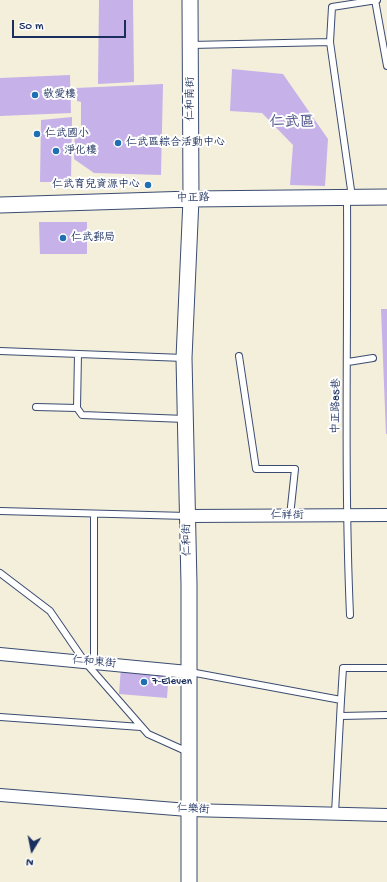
<!DOCTYPE html>
<meta charset="utf-8">
<style>
body{margin:0}
#map{position:relative;width:387px;height:882px;overflow:hidden;background:#f3efdb;font-family:"Gochi Hand",sans-serif}
canvas{display:block}
.north{position:absolute;left:12px;top:830px;width:40px;height:40px;-webkit-text-stroke:3px #fff;paint-order:stroke;rotate:190deg;font-size:11px;font-weight:700;line-height:16px;text-align:center;color:#1b2f5e}
.north::after{content:'';display:block;margin:auto;width:14px;height:18px;background:#1b2f5e;clip-path:polygon(50% 0,100% 100%,50% 72%,0 100%)}
.scale{position:absolute;left:12px;top:20px;width:114px;height:18px;box-sizing:border-box;border:2px solid #1b2f5e;border-top:0;padding-left:5px;font-size:12px;line-height:14px;white-space:nowrap;color:#1b2f5e;-webkit-text-stroke:3px #fff;paint-order:stroke}
</style>
<div id="map">
<canvas width="387" height="882"></canvas>
<div class="north">N</div>
<div class="scale">50 m</div>
</div>
<script>
const ctx = document.querySelector('canvas').getContext('2d');
ctx.lineJoin = 'round';
function fill(path, color) {
  ctx.fillStyle = color;
  ctx.fill(path, 'evenodd');
}
function stroke(path, color, width, dash) {
  ctx.strokeStyle = color;
  ctx.lineWidth = width;
  ctx.lineCap = dash ? 'butt' : 'round';
  ctx.setLineDash(dash || []);
  ctx.stroke(path);
}
function write(font, color, halo, rows, align = 'center') {
  ctx.font = font + ' "Gochi Hand","LXGW WenKai TC",sans-serif';
  ctx.lineWidth = 4;
  ctx.setLineDash([]);
  ctx.textBaseline = 'middle';
  ctx.strokeStyle = halo;
  ctx.fillStyle = color;
  for (const [text, x, y, turn = 0] of rows) {
    ctx.save();
    ctx.translate(x, y);
    ctx.rotate((+turn || 0) * Math.PI / 180);
    ctx.textAlign = isNaN(turn) ? turn : align;
    if (halo) ctx.strokeText(text, 0, 0);
    ctx.fillText(text, 0, 0);
    ctx.restore();
  }
}
const building = new Path2D(`
 M99,0h34l1,82 -36,2z
 M232,69l51,5 45,65 -3,47 -35,-1 3,-40 -31,-32 -32,-2z
 M70,75l1,38 -71,3v-38z
 M163,84l-2,91 -67,-2 -20,-14 1,-31h6v-26l-4,-1 -1,-13z
 M72,117l-1,65h-31l1,-62z
 M39,222h48v32h-47z
 M381,309h6v125h-1z
 M121,667l48,4 -2,27 -48,-4z`);
const service = new Path2D(`
 M375,0l12,66
 M330,42l22,155
 M191,45l139,-3 2,-35 45,-7
 M347,198c1,139 -3,278 3,417
 M0,351l184,7
 M78,354l-1,54 5,7 103,4
 M239,356l17,113h39l-5,47
 M348,362l25,-4
 M36,407l41,1
 M0,511l187,5
 M0,573l50,38 35,51 63,72 40,18
 M94,663v-149
 M190,672l151,28 2,-32h44
 M341,716l46,-1
 M0,717l141,10
 M335,813l6,-113`);
const minor = new Path2D(`
 M187,516l200,-1
 M0,654l188,18
 M0,795l188,15 199,5`);
const tertiary = new Path2D(`
 M0,205l191,-6 196,-2
 M189,882v-298l-5,-226 7,-159 -1,-199`);
const markers = [
 [35,95,4,"#1f6fb2"],
 [37,134,4,"#1f6fb2"],
 [118,143,4,"#1f6fb2"],
 [56,151,4,"#1f6fb2"],
 [148,185,4,"#1f6fb2"],
 [63,238,4,"#1f6fb2"],
 [144,682,4,"#1f6fb2"]
];
const poiNames = [
 ["敬愛樓",43,95],
 ["仁武國小",45,134],
 ["仁武區綜合活動中心",126,143],
 ["淨化樓",64,151],
 ["仁武育兒資源中心",140,185,"right"],
 ["仁武郵局",71,238],
 ["7-Eleven",152,682]
];
const streetNames = [
 ["仁和南街",191,99,-90],
 ["中正路",193,199,-1],
 ["中正路85巷",337,406,-89],
 ["仁祥街",287,516],
 ["仁和街",188,540,-91],
 ["仁和東街",94,663,5],
 ["仁樂街",193,810,3]
];
const districtNames = [
 ["仁武區",292,124]
];
fill(building, '#c6b1e8');
stroke(service, '#3b4c71', 8);
stroke(minor, '#3b4c71', 14);
stroke(tertiary, '#3b4c71', 17);
stroke(service, '#fff', 6);
stroke(minor, '#fff', 12);
stroke(tertiary, '#fff', 15);
for (const [x, y, r, color] of markers) {
  const dot = new Path2D();
  dot.arc(x, y, r, 0, 2 * Math.PI);
  ctx.fillStyle = color;
  ctx.fill(dot);
  stroke(dot, '#fff', 1.5);
}
write('11px', '#1b2f5e', '#fff', poiNames, 'left');
write('11px', '#1b2f5e', '#fff', streetNames);
write('bold 15px', '#575c8e', '#fff', districtNames);
</script>
